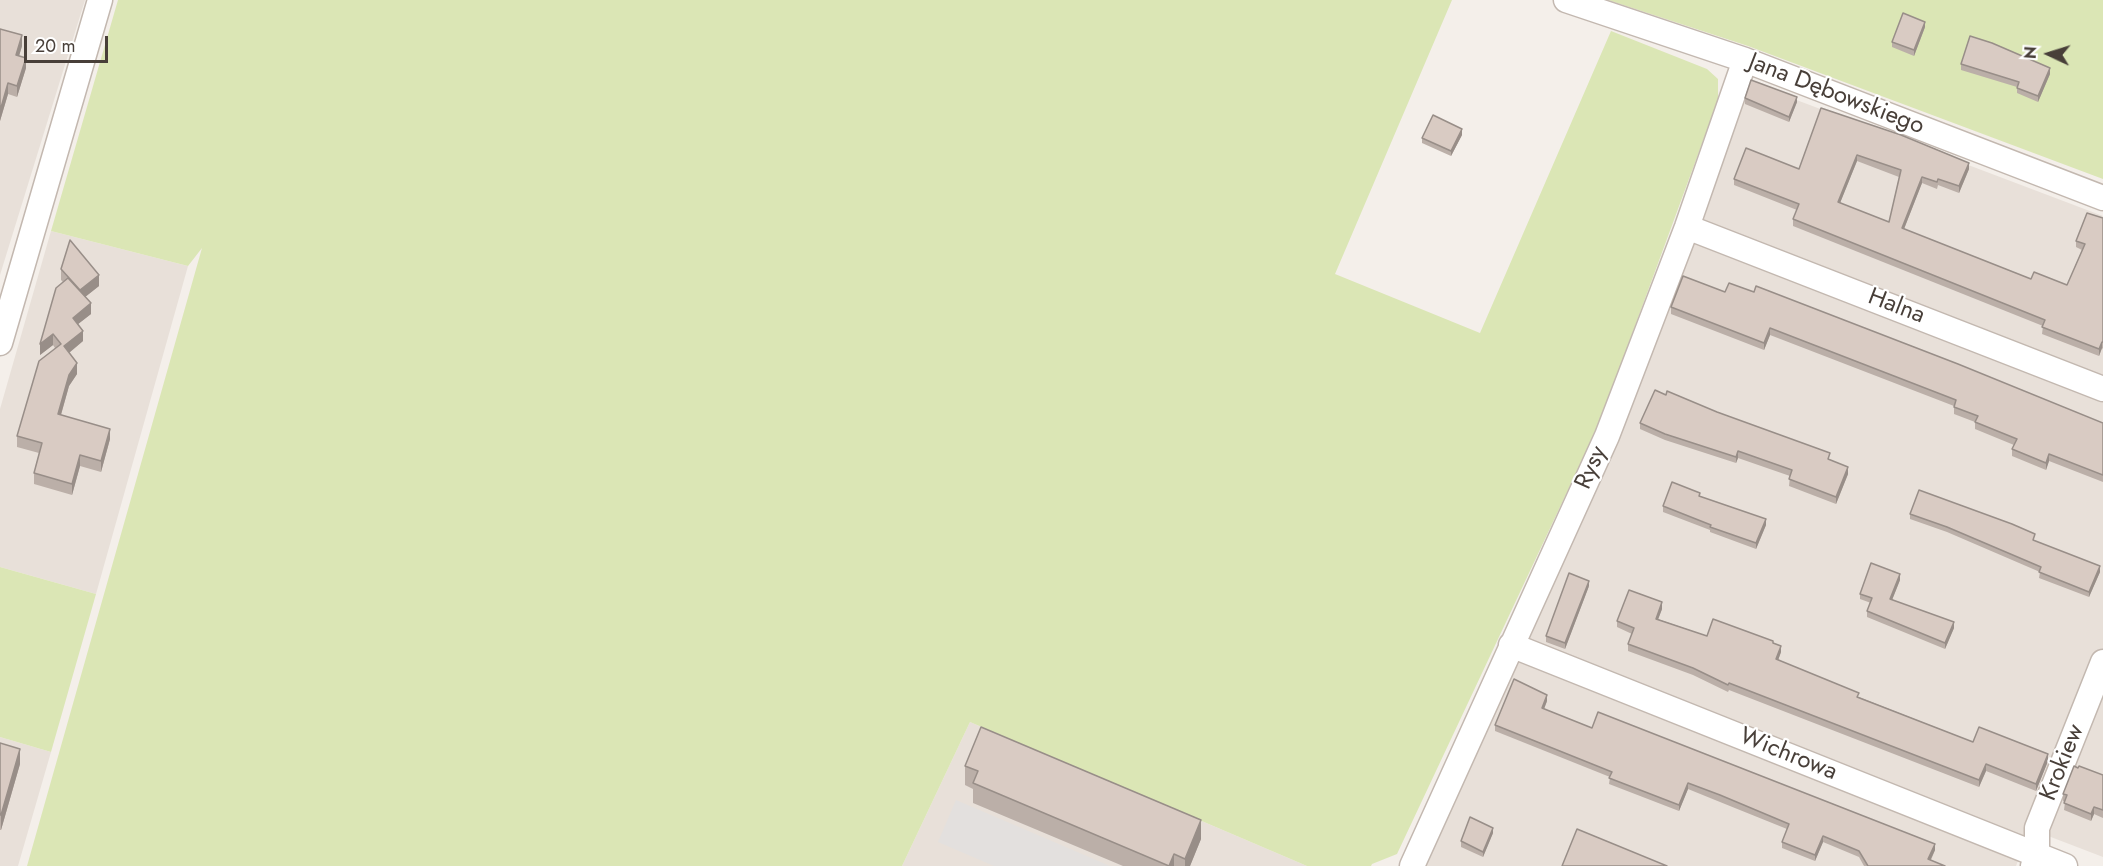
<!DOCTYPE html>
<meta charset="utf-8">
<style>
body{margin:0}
#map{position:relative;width:2103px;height:866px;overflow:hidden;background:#f4efea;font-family:Jost,sans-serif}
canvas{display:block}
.north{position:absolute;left:2019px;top:24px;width:60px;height:60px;-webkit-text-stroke:4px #fff;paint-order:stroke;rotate:274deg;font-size:16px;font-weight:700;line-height:24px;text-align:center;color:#483f39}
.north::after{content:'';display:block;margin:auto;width:21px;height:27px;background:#483f39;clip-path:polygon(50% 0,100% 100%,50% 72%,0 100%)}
.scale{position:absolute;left:24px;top:36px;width:84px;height:27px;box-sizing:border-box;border:3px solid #483f39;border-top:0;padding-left:8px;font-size:18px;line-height:21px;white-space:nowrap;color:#483f39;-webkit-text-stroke:4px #fff;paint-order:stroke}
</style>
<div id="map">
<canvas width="2103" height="866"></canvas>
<div class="north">N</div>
<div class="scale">20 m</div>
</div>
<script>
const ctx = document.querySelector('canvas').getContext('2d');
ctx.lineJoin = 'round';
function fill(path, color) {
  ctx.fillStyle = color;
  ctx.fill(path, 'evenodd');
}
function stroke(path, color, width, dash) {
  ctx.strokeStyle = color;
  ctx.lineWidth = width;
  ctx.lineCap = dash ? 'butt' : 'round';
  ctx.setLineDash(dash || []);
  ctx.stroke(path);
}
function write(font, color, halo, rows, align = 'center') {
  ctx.font = font + ' Jost,sans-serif';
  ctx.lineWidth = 4.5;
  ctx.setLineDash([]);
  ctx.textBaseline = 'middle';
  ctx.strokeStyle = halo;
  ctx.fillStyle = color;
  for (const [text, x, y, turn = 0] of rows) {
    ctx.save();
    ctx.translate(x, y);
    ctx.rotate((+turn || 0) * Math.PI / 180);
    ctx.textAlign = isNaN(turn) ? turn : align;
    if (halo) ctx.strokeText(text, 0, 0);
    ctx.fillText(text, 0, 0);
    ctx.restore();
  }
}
const residential = new Path2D(`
 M0,0h85l-85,275z
 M1749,82l354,134v641l-73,-28 -14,37h-604l288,-635z
 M51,231l137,35 -92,328 -96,-27v-158z
 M970,722l337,144h-405z
 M0,737l51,15 -33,114h-18z`);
const green = new Path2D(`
 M118,0h1334l-117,274 145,59 131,-302 96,38 11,10v21l-119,324 -202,430 -25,10 -1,2h-64l-337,-144 -68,144h-875l175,-618 -14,18 -137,-35z
 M1608,0h495v179l-355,-133z
 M0,567l96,27 -45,158 -51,-15z`);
const parking = new Path2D(`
 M956,800l154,66h-116l-56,-24z`);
const minor = new Path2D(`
 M1566,0l179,60 358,138
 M1687,227l416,162
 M0,343l100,-343
 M1511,645l554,221
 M1412,866l195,-430 80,-209 58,-167
 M2033,866l4,-11v-27l66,-166`);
const wall = new Path2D(`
 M1925,27l-11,29 -22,-9v-5z
 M0,29l22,17 -3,10 7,12 -9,29 -9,-3 -8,27z
 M1961,64l89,10 -12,28 -21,-9v-6l-56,-17z
 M1745,98l52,4 -8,20 -44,-18z
 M1821,108l148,61 -10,24 -21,-8 -1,4 -15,-6 -18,46 127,50 36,6 15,-35 -6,-3v-6l27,-23v131l-1,-1 -3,8 -57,-22 1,-8 -250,-100v-7l4,-9 -63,-25v-6l65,-10zM1857,161l42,16 -10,45 -49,-19z
 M1462,135l-11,21 -29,-13v-5z
 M61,269l38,17 -14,11 6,17 -13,10 5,17 -14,12 8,21 -8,12 -8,29 49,24 -9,33 -21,-6 -8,29 -38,-11v-11l5,-20 -22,-6v-11l38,-88 -2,-3 -13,10 23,-73 -2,-2z
 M1725,292l378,131v59l-54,-21 -3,9 -34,-14v-7l2,-4 -39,-16v-7l-21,-8v-8l-184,-71 -6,15 -93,-36v-7z
 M1666,395l164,65 18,14 -12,30 -47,-18 1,-10 -52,-18 -2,5 -71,-23 -25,-11v-6z
 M1700,496l66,29 -10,24 -46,-17v-2l-47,-18v-6z
 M1910,514l125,26v1l65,31 -11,25 -50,-19 1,-6 -93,-40 -37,-13z
 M1900,580l-8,20 62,28 -9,21 -78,-32v-6l4,-8 -11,-4v-5z
 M1589,586l-24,63 -19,-7v-6z
 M1662,609l-4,10 49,17 66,7 8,9 -3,8 81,37 114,45 75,19 -12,30 -50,-20 -7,16 -250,-97 -1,2 -35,-17 -65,-24v-7l4,-10 -15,-7v-6z
 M1547,701l-3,8 48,19 343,122 -4,10 14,6h-81l-5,-9 -36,-15 -8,19 -33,-13v-6l5,-13 -67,-27 -32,-13 -9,22 -70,-27 1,-7 -115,-46v-6z
 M0,743l20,21 -19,66h-1z
 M965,766l236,73 -11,27h-67l-150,-63v-14l-8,-4z
 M2078,768l25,7v43l-9,-4 -3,7 -27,-11 1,-8 -2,-1v-7z
 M1493,833l-10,24 -22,-10v-6z`);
const shadedWall = new Path2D(`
 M1925,22v5l-11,29v-6z
 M22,35v11l-6,20v-11z
 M26,58v10l-9,29v-11z
 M2050,68v6l-12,28v-6z
 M8,83v11l-8,27v-10z
 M1797,97v5l-8,20v-5z
 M1462,129v6l-11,21v-5z
 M1857,155v6l-19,47v-6z
 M1969,163v6l-10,24v-7z
 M1922,177v6l-20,51v-6z
 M99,275v11l-19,15v-11z
 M91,303v11l-18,14v-10z
 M1770,328v7l-6,15v-7z
 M83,331v10l-19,16v-11z
 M53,334v11l-13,10v-11z
 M2102,342v6l-3,8v-7z
 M77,363v11l-8,12 -11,39v-11l11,-39z
 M110,429v10l-9,33v-11z
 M1738,451v7l-2,5v-6z
 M2049,454v7l-3,9v-7z
 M80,455v11l-8,29v-11z
 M1848,467v7l-12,30v-7z
 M1766,519v6l-10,24v-6z
 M2100,566v6l-11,25v-5z
 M1900,574v6l-10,25v-6z
 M1589,581v5l-24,63v-6z
 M1662,602v7l-6,16v-6z
 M1954,622v6l-9,21v-6z
 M1781,646v6l-5,14v-7z
 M1547,695v6l-5,13v-6z
 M20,749v15l-19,66v-15z
 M2048,754v7l-12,30v-7z
 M1986,764v7l-7,16v-7z
 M1688,783v6l-9,22v-6z
 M2094,807v7l-3,7v-7z
 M1201,820v19l-11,27h-5v-7z
 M1493,828v5l-10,24v-5z
 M1823,836v6l-8,19v-6z
 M1935,844v6l-7,15v-6z
 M1174,854v12h-5z`);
const building = new Path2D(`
 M1903,13l22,9 -11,28 -22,-8z
 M0,29l22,6 -6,20 10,3 -9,28 -9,-3 -8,28z
 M1970,36l22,7 58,25 -12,28 -21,-8 2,-6 -58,-18z
 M1751,80l46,17 -8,20 -44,-19z
 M1821,108l80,27 68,28 -10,23 -21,-7 -1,3 -15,-5 -20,51 129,51 3,-7 33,13 18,-41 -9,-3 11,-28 16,5v124h-1l-3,7 -57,-22 3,-7 -252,-101 6,-15 -65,-25 12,-31 53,21zM1857,155l44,15 -12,52 -51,-20z
 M1433,115l29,14 -11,22 -29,-13z
 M70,240l29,35 -19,15 -19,-21z
 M1683,276l42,16 4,-9 25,9 2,-6 202,78 145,59v52l-54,-21 -3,9 -34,-14 5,-10 -42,-17 3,-6 -24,-9 2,-7 -186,-72 -6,15 -93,-36z
 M68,278l23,25 -18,15 10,13 -19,15 13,17 -8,12 -11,39 52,15 -9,32 -21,-6 -8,29 -38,-11 8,-30 -25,-7 22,-75 22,-17 -8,-10 -13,10 16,-56z
 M1655,390l11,5 1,-4 50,21 113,41 -2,6 20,8 -12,30 -47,-18 3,-9 -54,-19 -2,6 -71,-23 -25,-11z
 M1672,482l28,11 -1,3 67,23 -10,24 -46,-16 1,-2 -48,-19z
 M1919,490l93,34 23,10 -2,6 67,26 -11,26 -50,-20 2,-5 -94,-40 -37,-13z
 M1871,563l29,11 -10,25 64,23 -9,21 -78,-32 5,-13 -12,-4z
 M1569,573l20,8 -24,62 -19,-7z
 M1629,590l33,12 -6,17 51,17 6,-17 60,22v2l8,3 -5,13 83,34 -2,4 116,45 6,-15 69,27 -12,30 -50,-20 -7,16 -250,-97 -1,2 -35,-17 -65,-24 6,-16 -17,-7z
 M1514,679l33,16 -5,13 50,20 6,-16 337,132 -7,15 17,7h-77l-9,-15 -36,-15 -8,19 -33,-13 7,-18 -69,-29 -32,-12 -9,22 -70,-27 3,-6 -117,-47z
 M981,727l220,93 -16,39 -11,-5 -5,12 -196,-83 5,-12 -13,-5z
 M0,743l20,6 -19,66h-1z
 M2074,766l4,2 1,-2 24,9v35l-9,-3 -3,7 -27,-11 3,-8 -4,-1z
 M1470,817l23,11 -10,24 -22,-11z
 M1577,829l90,37h-105z`);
const streetNames = [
 ["Jana Dębowskiego",1836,95,21],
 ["Halna",1896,307,21],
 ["Rysy",1592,468,-66],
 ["Wichrowa",1788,755,22],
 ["Krokiew",2063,763,-68]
];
fill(residential, '#e8e0d9');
fill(green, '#dbe6b5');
fill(parking, '#e3e0de');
stroke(minor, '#c3b8b0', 27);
stroke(minor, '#fff', 24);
fill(wall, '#bbafa8');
fill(shadedWall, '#988e88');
fill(building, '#d9cbc3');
stroke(building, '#988e88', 1.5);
write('24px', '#483f39', '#fff', streetNames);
</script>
